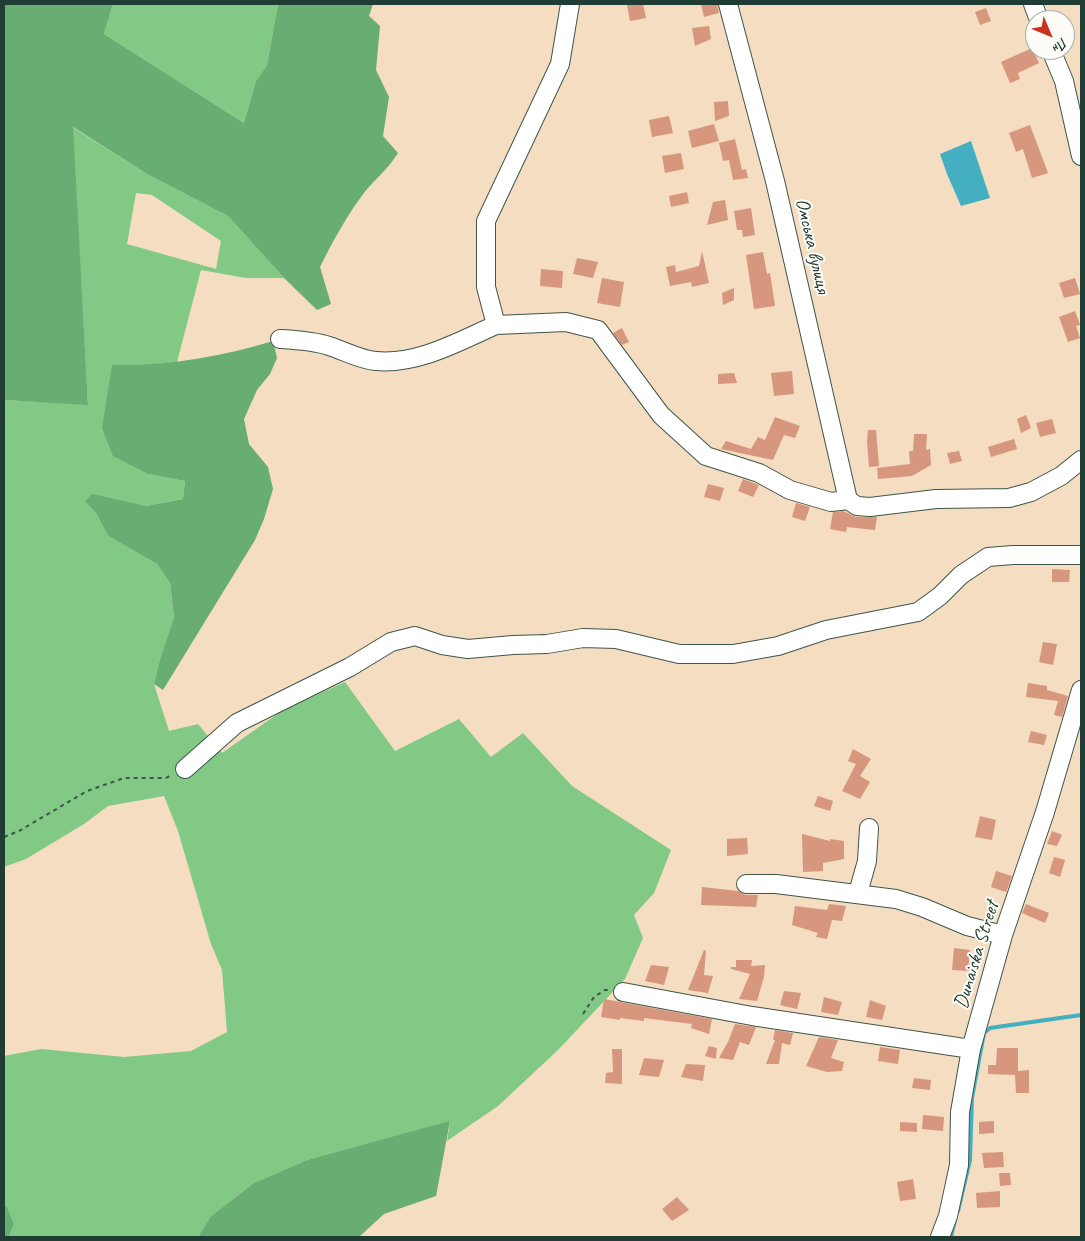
<!DOCTYPE html>
<meta charset="utf-8">
<style>
body{margin:0}
#map{position:relative;width:1085px;height:1241px;overflow:hidden;background:#f4ddc0;font-family:Caveat,sans-serif}
canvas{display:block}
.frame{position:absolute;inset:0;border:5px solid #1f3d34;pointer-events:none}
.north{position:absolute;left:1025px;top:10px;width:50px;height:50px;box-sizing:border-box;background:#fdfcf7;border:1px solid #a4b0a9;border-radius:50%;rotate:135deg;font-size:14px;font-weight:700;line-height:20px;text-align:center;color:#1f3d34}
.north::after{content:'';display:block;margin:auto;width:18px;height:22px;background:#c8321e;clip-path:polygon(50% 0,100% 100%,50% 72%,0 100%)}
</style>
<div id="map">
<canvas width="1085" height="1241"></canvas>
<div class="frame"></div>
<div class="north">Пн</div>
</div>
<script>
const ctx = document.querySelector('canvas').getContext('2d');
ctx.lineJoin = 'round';
function fill(path, color) {
  ctx.fillStyle = color;
  ctx.fill(path, 'evenodd');
}
function stroke(path, color, width, dash) {
  ctx.strokeStyle = color;
  ctx.lineWidth = width;
  ctx.lineCap = dash ? 'butt' : 'round';
  ctx.setLineDash(dash || []);
  ctx.stroke(path);
}
function write(font, color, halo, rows, align = 'center') {
  ctx.font = font + ' Caveat,sans-serif';
  ctx.lineWidth = 4;
  ctx.setLineDash([]);
  ctx.textBaseline = 'middle';
  ctx.strokeStyle = halo;
  ctx.fillStyle = color;
  for (const [text, x, y, turn = 0] of rows) {
    ctx.save();
    ctx.translate(x, y);
    ctx.rotate((+turn || 0) * Math.PI / 180);
    ctx.textAlign = isNaN(turn) ? turn : align;
    if (halo) ctx.strokeText(text, 0, 0);
    ctx.fillText(text, 0, 0);
    ctx.restore();
  }
}
const green = new Path2D(`
 M113,4h165l-11,61 -11,16 -12,42 -140,-89z
 M72,127l75,47 81,42 56,62h-38l-45,-8 -24,92 -36,4 -29,-1 36,109 37,7 -2,18 -37,7 -26,-4 -24,11 12,23 49,28 13,19 4,34 -14,42 -6,25 15,47 29,-7 24,29 61,-43 62,-28 50,69 64,-32 32,38 32,-24 49,53 99,64 -17,43 -20,22 9,23 -18,41 -67,71 -60,56 -51,35 3,-19 -143,38 -53,23 -43,33 -13,21h-189l5,-13 -7,-17 -3,-2v-149l37,-7 83,8 67,-6 36,-19 -5,-62 -11,-26 -33,-113 -14,-35 -56,10 -24,18 -58,35 -22,8v-467l84,4zM136,193l16,2 69,46 -5,28 -89,-25z`);
const forest = new Path2D(`
 M4,4h109l-9,30 140,89 12,-42 11,-16 11,-61h95l-4,12 11,10 -4,44 13,27 -6,39 15,17c-10,17 -26,28 -37,44 -16,22 -29,46 -41,70l11,37 -14,6 -33,-32 -56,-62 -81,-42 -74,-47 15,278 -84,-5z
 M273,341l4,17 -7,16 -13,16 -13,29 5,25 19,23 5,22 -9,30 -9,21 -92,150 -9,-6 6,-25 14,-42 -4,-34 -13,-19 -49,-28 -12,-23 -11,-12 7,-7 54,12 37,-7 2,-18 -37,-7 -35,-18 -11,-28 10,-63c55,1 108,-8 161,-24z
 M450,1121l-14,75 -52,18 -25,23h-161l13,-21 43,-33 53,-23z
 M4,1205l3,2 7,17 -5,13h-5z`);
const water = new Path2D(`
 M971,141l19,57 -29,8 -14,-32 -7,-20z`);
const stream = new Path2D(`
 M958,1211l12,-51 2,-62 12,-65 6,-5 91,-13
 M951,1237l4,-17`);
const building = new Path2D(`
 M632,4h11l3,14 -16,3 -3,-16z
 M701,4h16l2,9 -15,4z
 M986,8l5,13 -11,4 -5,-13z
 M709,26l2,13 -16,7 -3,-18z
 M1032,48l7,15 -21,10 2,6 -10,4 -9,-21z
 M728,101l1,15 -14,5 -1,-19z
 M669,116l4,17 -21,4 -3,-17z
 M714,124l5,17 -27,7 -4,-17z
 M1030,125l18,48 -16,5 -9,-29 -7,3 -7,-19z
 M735,139l7,31 4,-1 2,9 -15,2 -4,-20 -6,1 -4,-18z
 M681,153l3,16 -19,4 -3,-17z
 M687,192l2,11 -18,4 -2,-11z
 M725,200l3,20 -21,5 6,-23z
 M751,208l4,27 -12,2 -1,-7h-5l-3,-19z
 M702,251l7,32 -17,4 -1,-5 -21,4 -4,-19 9,-2 1,7 23,-6z
 M763,252l4,22 3,-1 5,33 -21,3 -8,-54z
 M577,258l21,4 -5,16 -20,-4z
 M541,269l22,2 -1,17 -22,-2z
 M602,278l22,4 -4,25 -23,-4z
 M1075,278l5,16 -16,4 -5,-15z
 M734,288v12l-11,5 -1,-12z
 M1075,311l5,14 -4,1 4,12 -12,4 -9,-25z
 M622,328l7,14 -7,3 -9,-12z
 M792,371l2,23 -20,2 -3,-23z
 M734,373l3,10 -19,1v-10z
 M1026,415l5,13 -10,5 -4,-14z
 M775,417l25,9 -5,12 -11,-3 -11,25 -52,-11 5,-8 25,8 7,-12 7,3z
 M1052,419l4,14 -16,4 -4,-14z
 M868,430h8l3,36 -10,1 -2,-25z
 M914,434h13l-1,16 4,-1 1,16 -19,11 -34,3 -1,-11 33,-4 -1,-13h4z
 M1014,439l3,10 -26,8 -3,-10z
 M959,451l3,10 -12,3 -3,-11z
 M743,479l16,6 -6,12 -15,-6z
 M708,484l16,4 -4,13 -16,-4z
 M796,503l14,4 -5,14 -13,-4z
 M843,511l13,6h21l-2,13 -28,-3 -1,5 -16,-3 3,-17z
 M1052,569l18,1 -1,12h-17z
 M1043,642l14,2 -4,21 -14,-3z
 M1028,683l19,3v4l21,6 -6,21 -8,-2 4,-14 -32,-4z
 M1031,731l16,4 -3,10 -16,-3z
 M853,749l18,10 -11,17 10,6 -10,17 -18,-8 14,-27 -8,-3z
 M818,796l15,5 -3,10 -16,-5z
 M980,816l16,4 -4,20 -17,-3z
 M1052,831l10,4 -5,11 -10,-2z
 M802,834l28,7v-2l14,2v18l-21,4v8l-20,1z
 M747,838l1,16 -21,2v-17z
 M1054,857l11,3 -5,17 -11,-4z
 M996,871l16,5 -6,16 -15,-5z
 M702,887l36,4 8,4h12l-2,12 -55,-2z
 M829,904l17,2 -4,15 -10,-1 -5,19 -11,-2 2,-4 -26,-8 3,-19 32,4z
 M1026,904l23,9 -4,10 -23,-10z
 M954,948l16,2 -2,21 -16,-1z
 M704,950l2,1 -2,24 9,1 -5,17 -20,-3z
 M736,960h16l-1,6 14,-1 -1,12 -7,24 -18,-2 11,-25 -19,-5v-2h5z
 M651,965l18,2 -5,18 -19,-4z
 M784,991l17,2 -4,16 -17,-4z
 M824,997l18,5 -4,13 -17,-3z
 M604,999l108,20 -3,15 -18,-6 1,-4 -48,-6v3l-24,-3v2l-19,-3z
 M870,1000l16,6 -4,14 -16,-3z
 M735,1024l21,3 -7,18 -9,-3 -7,18 -14,-2 9,-16z
 M775,1030l18,3 -3,12 -8,-2 -3,21h-13l9,-24h-2z
 M819,1037l19,3 -7,18 13,4 -2,9 -15,1 -21,-6z
 M709,1046l8,2 -1,11 -11,-3z
 M880,1047l20,3 -2,14 -20,-3z
 M997,1048h21v23l11,-1v23h-13l-1,-18 -27,-1v-9h8z
 M612,1049h10v35l-17,-1 1,-10 7,-1z
 M644,1058l20,2 -5,17 -20,-2z
 M686,1064l19,1 -2,16 -22,-4z
 M914,1078l17,2 -1,10 -18,-2z
 M923,1115l21,2 -1,14 -21,-2z
 M994,1121v12l-15,1v-12z
 M900,1122l17,1v9l-17,-1z
 M1003,1152l1,15 -20,1 -2,-15z
 M999,1173h11l1,12 -11,1z
 M913,1179l3,20 -16,2 -3,-19z
 M1000,1191v16l-23,1 -1,-15z
 M677,1197l12,13 -17,11 -10,-12z`);
const path = new Path2D(`
 M4,837l15,-6 68,-40 37,-13h42l5,-3
 M583,1014l11,-17 11,-7h4`);
const minor = new Path2D(`
 M570,4l-10,60 -74,157v66l10,38 70,-3 32,8 63,85 45,41 53,17 31,17 41,12 17,-2 9,6 13,1 66,-8 73,-1 22,-6 30,-16 20,-16
 M728,4l47,177 73,319
 M1033,4l6,16
 M1051,50l13,31 17,75
 M280,339c16,1 34,2 49,7 16,5 31,14 47,15 42,4 83,-20 120,-36
 M185,769l52,-46 113,-56 41,-25 24,-6 27,9 26,4 45,-4 34,-1 36,-6 33,1 63,15h54l45,-8 48,-16 92,-18 22,-16 21,-21 27,-18 25,-2h68
 M746,884h30l120,15 26,8 45,19 36,9
 M858,893l9,-32 2,-33
 M623,992l129,24 219,33
 M940,1237l8,-21 11,-51 1,-53 11,-63 32,-114 42,-123 36,-122`);
const streetNames = [
 ["Омська вулиця",812,246,77],
 ["Dunaiska Street",977,955,-73]
];
fill(green, '#81c985');
fill(forest, '#68ad72');
fill(water, '#43afc0');
stroke(stream, '#43afc0', 4);
fill(building, '#d6977e');
stroke(minor, '#3f5549', 20);
stroke(path, '#3f5549', 2, [4, 4]);
stroke(minor, '#fff', 18);
write('20px', '#1f3d34', '#fdfcf7', streetNames);
</script>
